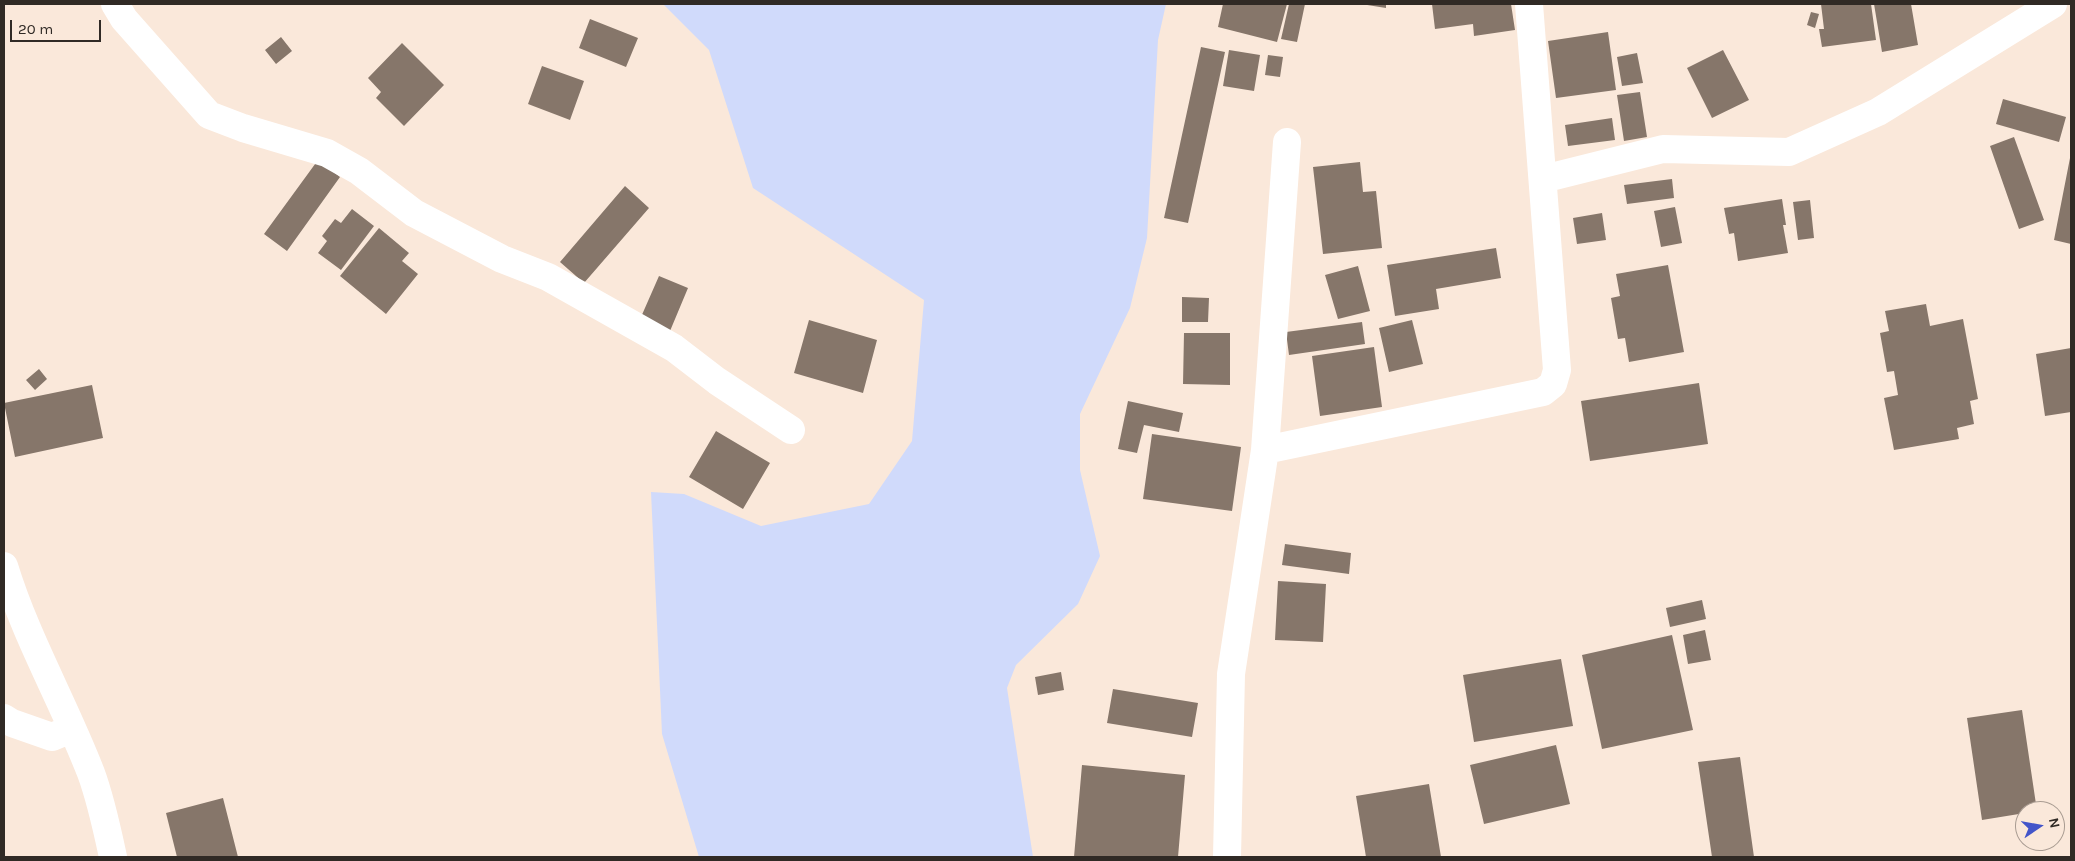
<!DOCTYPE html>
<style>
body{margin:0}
#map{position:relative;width:2075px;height:861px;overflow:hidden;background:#fae8da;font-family:Karla,sans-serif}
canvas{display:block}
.frame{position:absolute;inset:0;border:5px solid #302a25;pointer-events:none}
.north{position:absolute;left:2015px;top:801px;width:50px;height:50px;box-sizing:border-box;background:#fae8da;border:1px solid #a99c92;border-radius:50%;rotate:78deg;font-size:14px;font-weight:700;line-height:20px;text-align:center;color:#302a25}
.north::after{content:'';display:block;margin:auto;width:18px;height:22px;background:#4355c9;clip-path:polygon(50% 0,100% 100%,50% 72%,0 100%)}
.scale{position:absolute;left:10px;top:20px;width:91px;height:22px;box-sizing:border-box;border:2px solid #302a25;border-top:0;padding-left:6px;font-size:15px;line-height:18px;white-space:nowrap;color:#302a25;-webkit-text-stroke:4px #fae8da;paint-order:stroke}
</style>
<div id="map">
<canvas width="2075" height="861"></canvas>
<div class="frame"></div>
<div class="north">N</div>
<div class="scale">20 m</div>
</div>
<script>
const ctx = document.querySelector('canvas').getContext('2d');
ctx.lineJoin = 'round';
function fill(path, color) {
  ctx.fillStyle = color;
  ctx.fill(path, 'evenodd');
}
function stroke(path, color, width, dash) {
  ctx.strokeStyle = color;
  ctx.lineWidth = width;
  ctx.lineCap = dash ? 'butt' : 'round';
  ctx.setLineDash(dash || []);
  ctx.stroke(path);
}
const green = new Path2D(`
 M663,4h503l-8,36 -11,198 -17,70 -50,106v56l20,86 -22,48 -62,61 -9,23 26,169h-334l-37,-123 -11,-242 33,2 77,32 108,-22 43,-63 12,-141 -171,-112 -44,-138z`);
const building = new Path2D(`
 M1223,4h64l-10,38 -59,-15z
 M1289,4h16l-8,38 -16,-3z
 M1361,4h25v4z
 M1432,4h79l4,26 -41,6 -1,-12 -38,5z
 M1821,4h50l5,36 -54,7 -3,-18h5z
 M1874,4h37l7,41 -36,7z
 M1811,12l8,2 -4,14 -8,-3z
 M590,19l48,19 -12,29 -47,-19z
 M1608,32l8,58 -60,8 -8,-57z
 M281,37l11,14 -16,13 -11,-14z
 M402,43l42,42 -40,41 -28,-28 5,-6 -13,-14z
 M1201,47l24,5 -37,171 -24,-5z
 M1229,50l31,5 -6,36 -31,-5z
 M1723,50l26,50 -37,18 -25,-50z
 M1637,53l6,30 -21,3 -5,-29z
 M1268,55l15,2 -3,20 -15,-2z
 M542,66l42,15 -14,39 -42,-16z
 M1640,92l7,45 -23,4 -7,-46z
 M2003,99l63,18 -7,25 -63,-18z
 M1612,118l3,22 -47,6 -3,-21z
 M2014,137l30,83 -25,9 -29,-83z
 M2070,158h1v86l-17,-4z
 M318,160l22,17 -53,74 -23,-17z
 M1360,162l3,30 13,-1 6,57 -59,6 -10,-87z
 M1672,179l2,19 -47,6 -3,-19z
 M625,186l24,22 -65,75 -24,-21z
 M1782,199l4,26h-3l5,28 -50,8 -4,-28 -5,1 -5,-26z
 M1810,200l4,38 -16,2 -5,-38z
 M1675,207l7,36 -21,4 -7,-36z
 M352,209l22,17 -33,44 -23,-17 9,-12 -5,-5 13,-17 6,4z
 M1602,213l4,27 -29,4 -4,-26z
 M379,228l30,25 -7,8 16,13 -32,40 -46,-38z
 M1496,248l5,30 -65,11 3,20 -44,7 -8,-51z
 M1668,265l16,87 -55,10 -4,-24 -7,1 -7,-41 9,-2 -4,-22z
 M1358,266l12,45 -32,8 -13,-44z
 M659,276l29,12 -18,43 -29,-14z
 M1182,297l27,1 -1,24h-26z
 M1926,304l4,22 33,-7 15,80 -8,2 4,23 -17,4 2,11 -65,11 -10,-52 14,-3 -4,-24 -7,1 -7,-39 9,-2 -4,-20z
 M809,320l68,20 -14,53 -69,-20z
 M1412,320l11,44 -34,8 -10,-44z
 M1362,322l3,22 -76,11 -3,-23z
 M1184,333h46v52l-47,-1z
 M1374,347l8,60 -62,9 -8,-60z
 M2071,348v64l-26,4 -9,-62z
 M39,369l8,10 -12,11 -9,-10z
 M1699,383l9,61 -118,17 -9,-60z
 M92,385l11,53 -88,19 -11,-54z
 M1128,401l55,12 -4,19 -35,-7 -7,28 -19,-4z
 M716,431l54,32 -27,46 -54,-32z
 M1152,434l89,13 -9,64 -89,-12z
 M1285,544l66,9 -2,21 -67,-9z
 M1278,581l48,3 -3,58 -48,-2z
 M1702,600l4,19 -36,8 -4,-19z
 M1705,630l6,30 -23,4 -5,-29z
 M1672,635l21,95 -91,19 -20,-94z
 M1561,659l12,67 -99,16 -11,-67z
 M1061,672l3,18 -26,5 -3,-18z
 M1113,689l85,14 -6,34 -85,-14z
 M2022,710l15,101h-12v2l-43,7 -15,-102z
 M1556,745l14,59 -86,20 -14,-59z
 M1740,757l14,100h-42l-14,-95z
 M1082,765l103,10 -7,82h-104z
 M1429,784l12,73h-75l-10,-61z
 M223,798l15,59h-61l-11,-44z`);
const street = new Path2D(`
 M115,4l9,15 85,96 34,13 84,25 32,18 55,42 88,46 46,18 126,71 43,33 74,49
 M1543,179l120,-30 126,3 89,-40 175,-108
 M1265,450l278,-58 10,-8 4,-14 -28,-366
 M4,566c22,72 60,137 87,207 10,27 16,56 22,84
 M4,718l8,5 40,14 19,-8
 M1227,857l4,-183 34,-224 22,-308`);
fill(green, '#d0dafb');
fill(building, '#86766a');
stroke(street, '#fff', 28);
</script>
